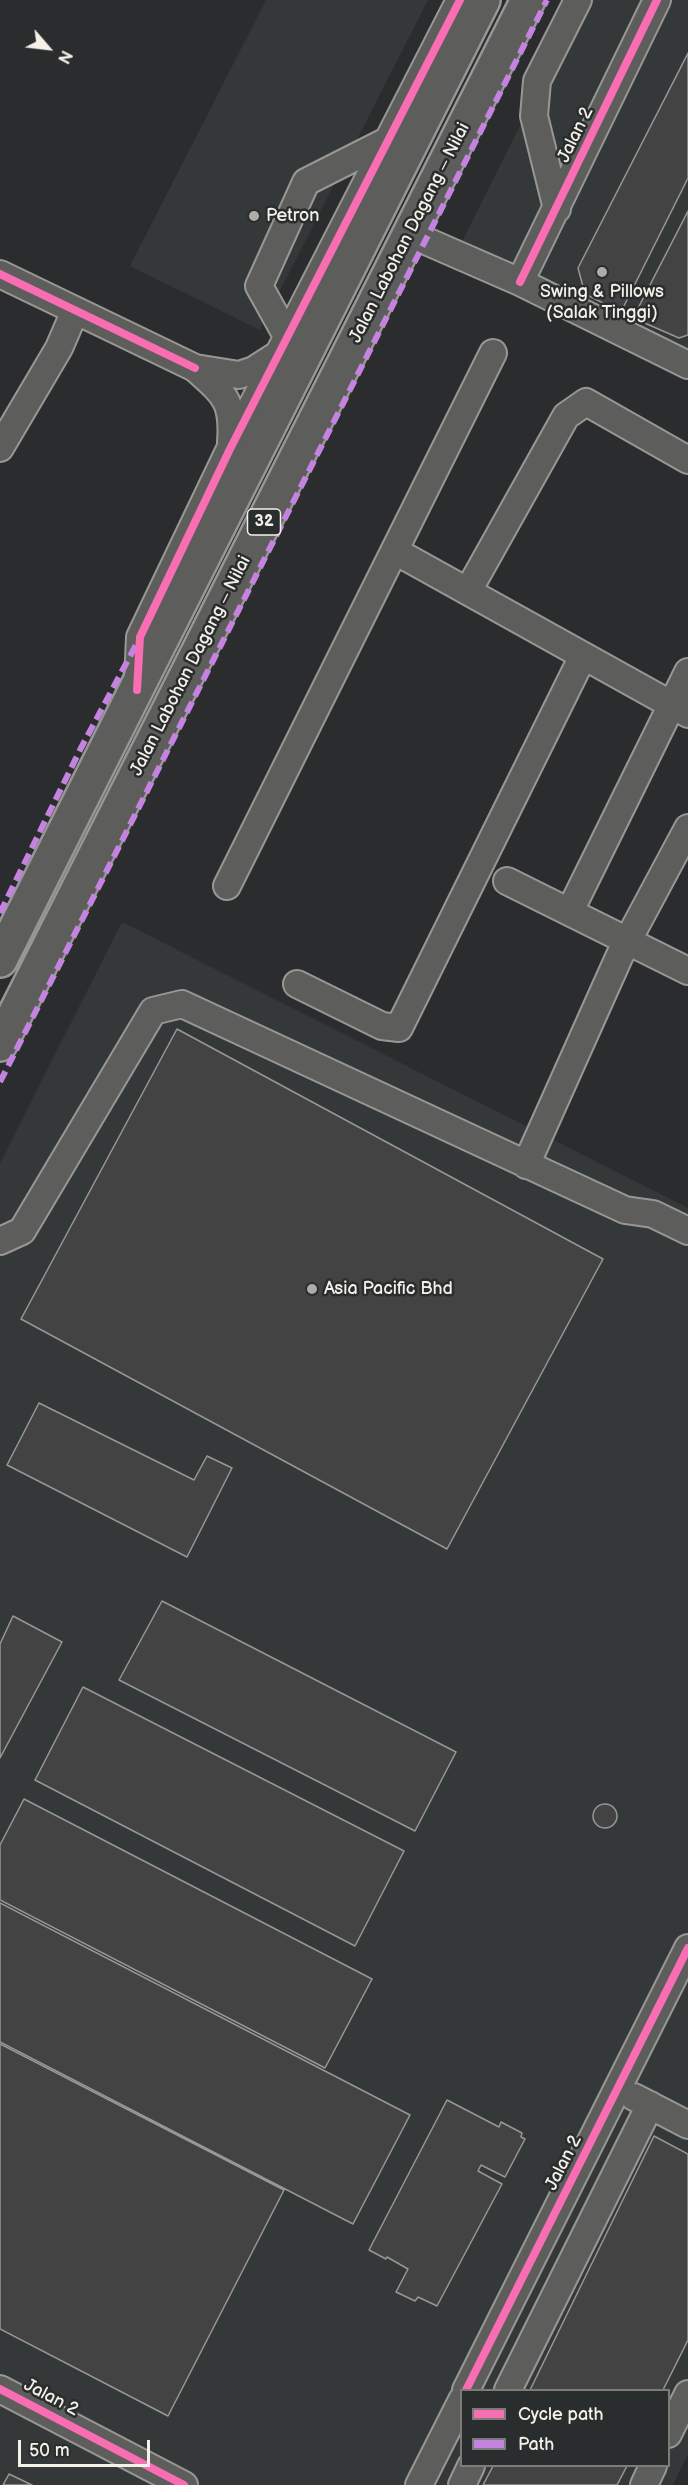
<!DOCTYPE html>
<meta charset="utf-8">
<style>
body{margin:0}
#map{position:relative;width:688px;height:2485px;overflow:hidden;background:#2b2c2d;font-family:"Balsamiq Sans",sans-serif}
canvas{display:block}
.legend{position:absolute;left:460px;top:2389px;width:210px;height:78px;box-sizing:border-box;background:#2a2d2e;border:2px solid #7b7b78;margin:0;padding:8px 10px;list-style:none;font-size:18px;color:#f4f1e8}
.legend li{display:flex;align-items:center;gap:12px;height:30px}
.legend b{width:30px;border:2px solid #7b7b78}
.north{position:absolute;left:18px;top:18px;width:60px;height:60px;-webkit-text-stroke:4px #2a2d2e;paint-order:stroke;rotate:118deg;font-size:16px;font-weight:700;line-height:24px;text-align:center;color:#f4f1e8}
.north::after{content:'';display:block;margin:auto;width:21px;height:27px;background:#f4f1e8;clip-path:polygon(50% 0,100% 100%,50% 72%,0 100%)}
.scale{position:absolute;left:18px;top:2440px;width:132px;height:27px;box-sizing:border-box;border:3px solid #f4f1e8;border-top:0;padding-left:8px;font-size:18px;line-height:21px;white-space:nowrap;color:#f4f1e8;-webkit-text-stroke:4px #2a2d2e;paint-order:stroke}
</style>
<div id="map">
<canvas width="688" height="2485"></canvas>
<ul class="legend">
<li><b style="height:8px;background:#f96db3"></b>Cycle path</li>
<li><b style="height:8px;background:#c483df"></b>Path</li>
</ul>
<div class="north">N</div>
<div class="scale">50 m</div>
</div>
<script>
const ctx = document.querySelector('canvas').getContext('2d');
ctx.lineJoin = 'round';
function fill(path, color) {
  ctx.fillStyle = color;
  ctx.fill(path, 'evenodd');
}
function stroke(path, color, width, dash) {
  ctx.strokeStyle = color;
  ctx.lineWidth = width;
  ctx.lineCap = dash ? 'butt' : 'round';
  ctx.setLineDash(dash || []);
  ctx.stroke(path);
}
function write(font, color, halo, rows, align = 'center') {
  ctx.font = font + ' "Balsamiq Sans",sans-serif';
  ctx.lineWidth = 5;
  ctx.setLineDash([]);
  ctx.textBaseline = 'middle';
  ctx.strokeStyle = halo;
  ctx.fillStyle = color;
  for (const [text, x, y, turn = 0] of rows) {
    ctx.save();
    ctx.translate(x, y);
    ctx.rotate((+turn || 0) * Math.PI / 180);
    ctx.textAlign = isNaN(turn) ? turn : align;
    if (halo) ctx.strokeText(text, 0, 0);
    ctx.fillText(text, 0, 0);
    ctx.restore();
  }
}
const built = new Path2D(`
 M266,0h162l-168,330 -130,-64z
 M583,0h105v378l-235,-118z
 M122,922l566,286v1246l-15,31h-673v-1322zM462,2390h206v76h-206z`);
const building = new Path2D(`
 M688,53v125l-67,134 -36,-18 -7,-26z
 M688,211v124l-9,3 -46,-20z
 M177,1029l426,230 -156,290 -426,-230z
 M39,1403l155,77 13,-24 25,12 -45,89 -180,-92z
 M162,1601l294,151 -41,79 -296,-151z
 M13,1616l49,26 -62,116v-114z
 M83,1687l321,164 -49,95 -320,-166z
 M24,1799l348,180 -47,89 -325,-168v-55z
 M593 1816a12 12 0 1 1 24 0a12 12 0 1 1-24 0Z
 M0,1903l410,212 -57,109 -353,-182z
 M0,2044l284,146 -116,226 -168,-87z
 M447,2100l52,27 2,-5 21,11 -1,4 4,2 -20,38 -24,-12 -3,6 24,13 -65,122 -19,-9 -3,4 -19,-9 12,-23 -21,-12 -1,2 -17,-9z
 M654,2136l34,18v186l-25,50h-133z
 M493,2466h134l-10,19h-134z
 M9,2474l23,11h-29z`);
const minor = new Path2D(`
 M557,209l-23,-93 3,-35 41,-81
 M410,234l110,48 168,83
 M0,274l195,94
 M520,282l137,-282
 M288,338l-29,-52 47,-104 83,-42
 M231,442c3,-41 -6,-47 -36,-74l44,7 15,-5 25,-16
 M0,448l59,-100 16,-37
 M395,551l293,163
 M468,591l98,-175 20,-14 102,58
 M138,681l2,-44 90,-188 230,-449
 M507,881l181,90
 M227,886l266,-533
 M570,911l118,-239
 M297,984l85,42 17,2 184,-372
 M526,1165l94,-210 68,-127
 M0,1241l22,-10 131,-220 29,-7 443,206 28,4 35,17
 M634,2097l54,28
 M0,2389l184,96
 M466,2390l222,-442
 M508,2390l142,-285
 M668,2434l20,-40
 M419,2485l43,-85
 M462,2485l9,-19
 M644,2485l9,-19`);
const major = new Path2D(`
 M0,960l483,-960
 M0,1044l528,-1044`);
const quiet = new Path2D(`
 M0,913l81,-165 55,-103
 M0,1082l547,-1082`);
const cycleway = new Path2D(`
 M0,274l195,94
 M520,282l137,-282
 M137,690l3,-53 90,-188 230,-449
 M0,2389l184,96
 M466,2390l222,-442`);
const markers = [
 [254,216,6,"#aeaca7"],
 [602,272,6,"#aeaca7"],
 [312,1289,6,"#aeaca7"]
];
const shields = [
 [264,522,33]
];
const shieldNames = [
 ["32",264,522]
];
const streetNames = [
 ["Jalan 2",576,135,-64],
 ["Jalan Labohan Dagang ‒ Nilai",410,233,-63],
 ["Jalan Labohan Dagang ‒ Nilai",191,666,-63],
 ["Jalan 2",564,2163,-63],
 ["Jalan 2",51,2398,28]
];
const poiNames = [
 ["Petron",266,216],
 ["Swing & Pillows",602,292,"center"],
 ["(Salak Tinggi)",602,313,"center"],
 ["Asia Pacific Bhd",324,1289]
];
fill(built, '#353838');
fill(building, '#434344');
stroke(building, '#979796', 1.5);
stroke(minor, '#979796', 30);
stroke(major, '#979796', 38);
stroke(minor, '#5d5d5c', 26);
stroke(major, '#5d5d5c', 33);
stroke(quiet, '#c483df', 6, [12, 6]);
stroke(cycleway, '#f96db3', 8);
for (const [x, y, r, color] of markers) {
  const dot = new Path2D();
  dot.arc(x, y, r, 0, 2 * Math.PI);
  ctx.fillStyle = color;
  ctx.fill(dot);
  stroke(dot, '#2a2d2e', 2);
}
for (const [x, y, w] of shields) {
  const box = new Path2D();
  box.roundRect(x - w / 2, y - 13, w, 26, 4.5);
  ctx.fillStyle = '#2a2d2e';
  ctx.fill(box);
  stroke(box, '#f4f1e8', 1.5);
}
write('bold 16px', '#f4f1e8', null, shieldNames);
write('18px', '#f4f1e8', '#2a2d2e', streetNames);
write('18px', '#f4f1e8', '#2a2d2e', poiNames, 'left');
</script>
